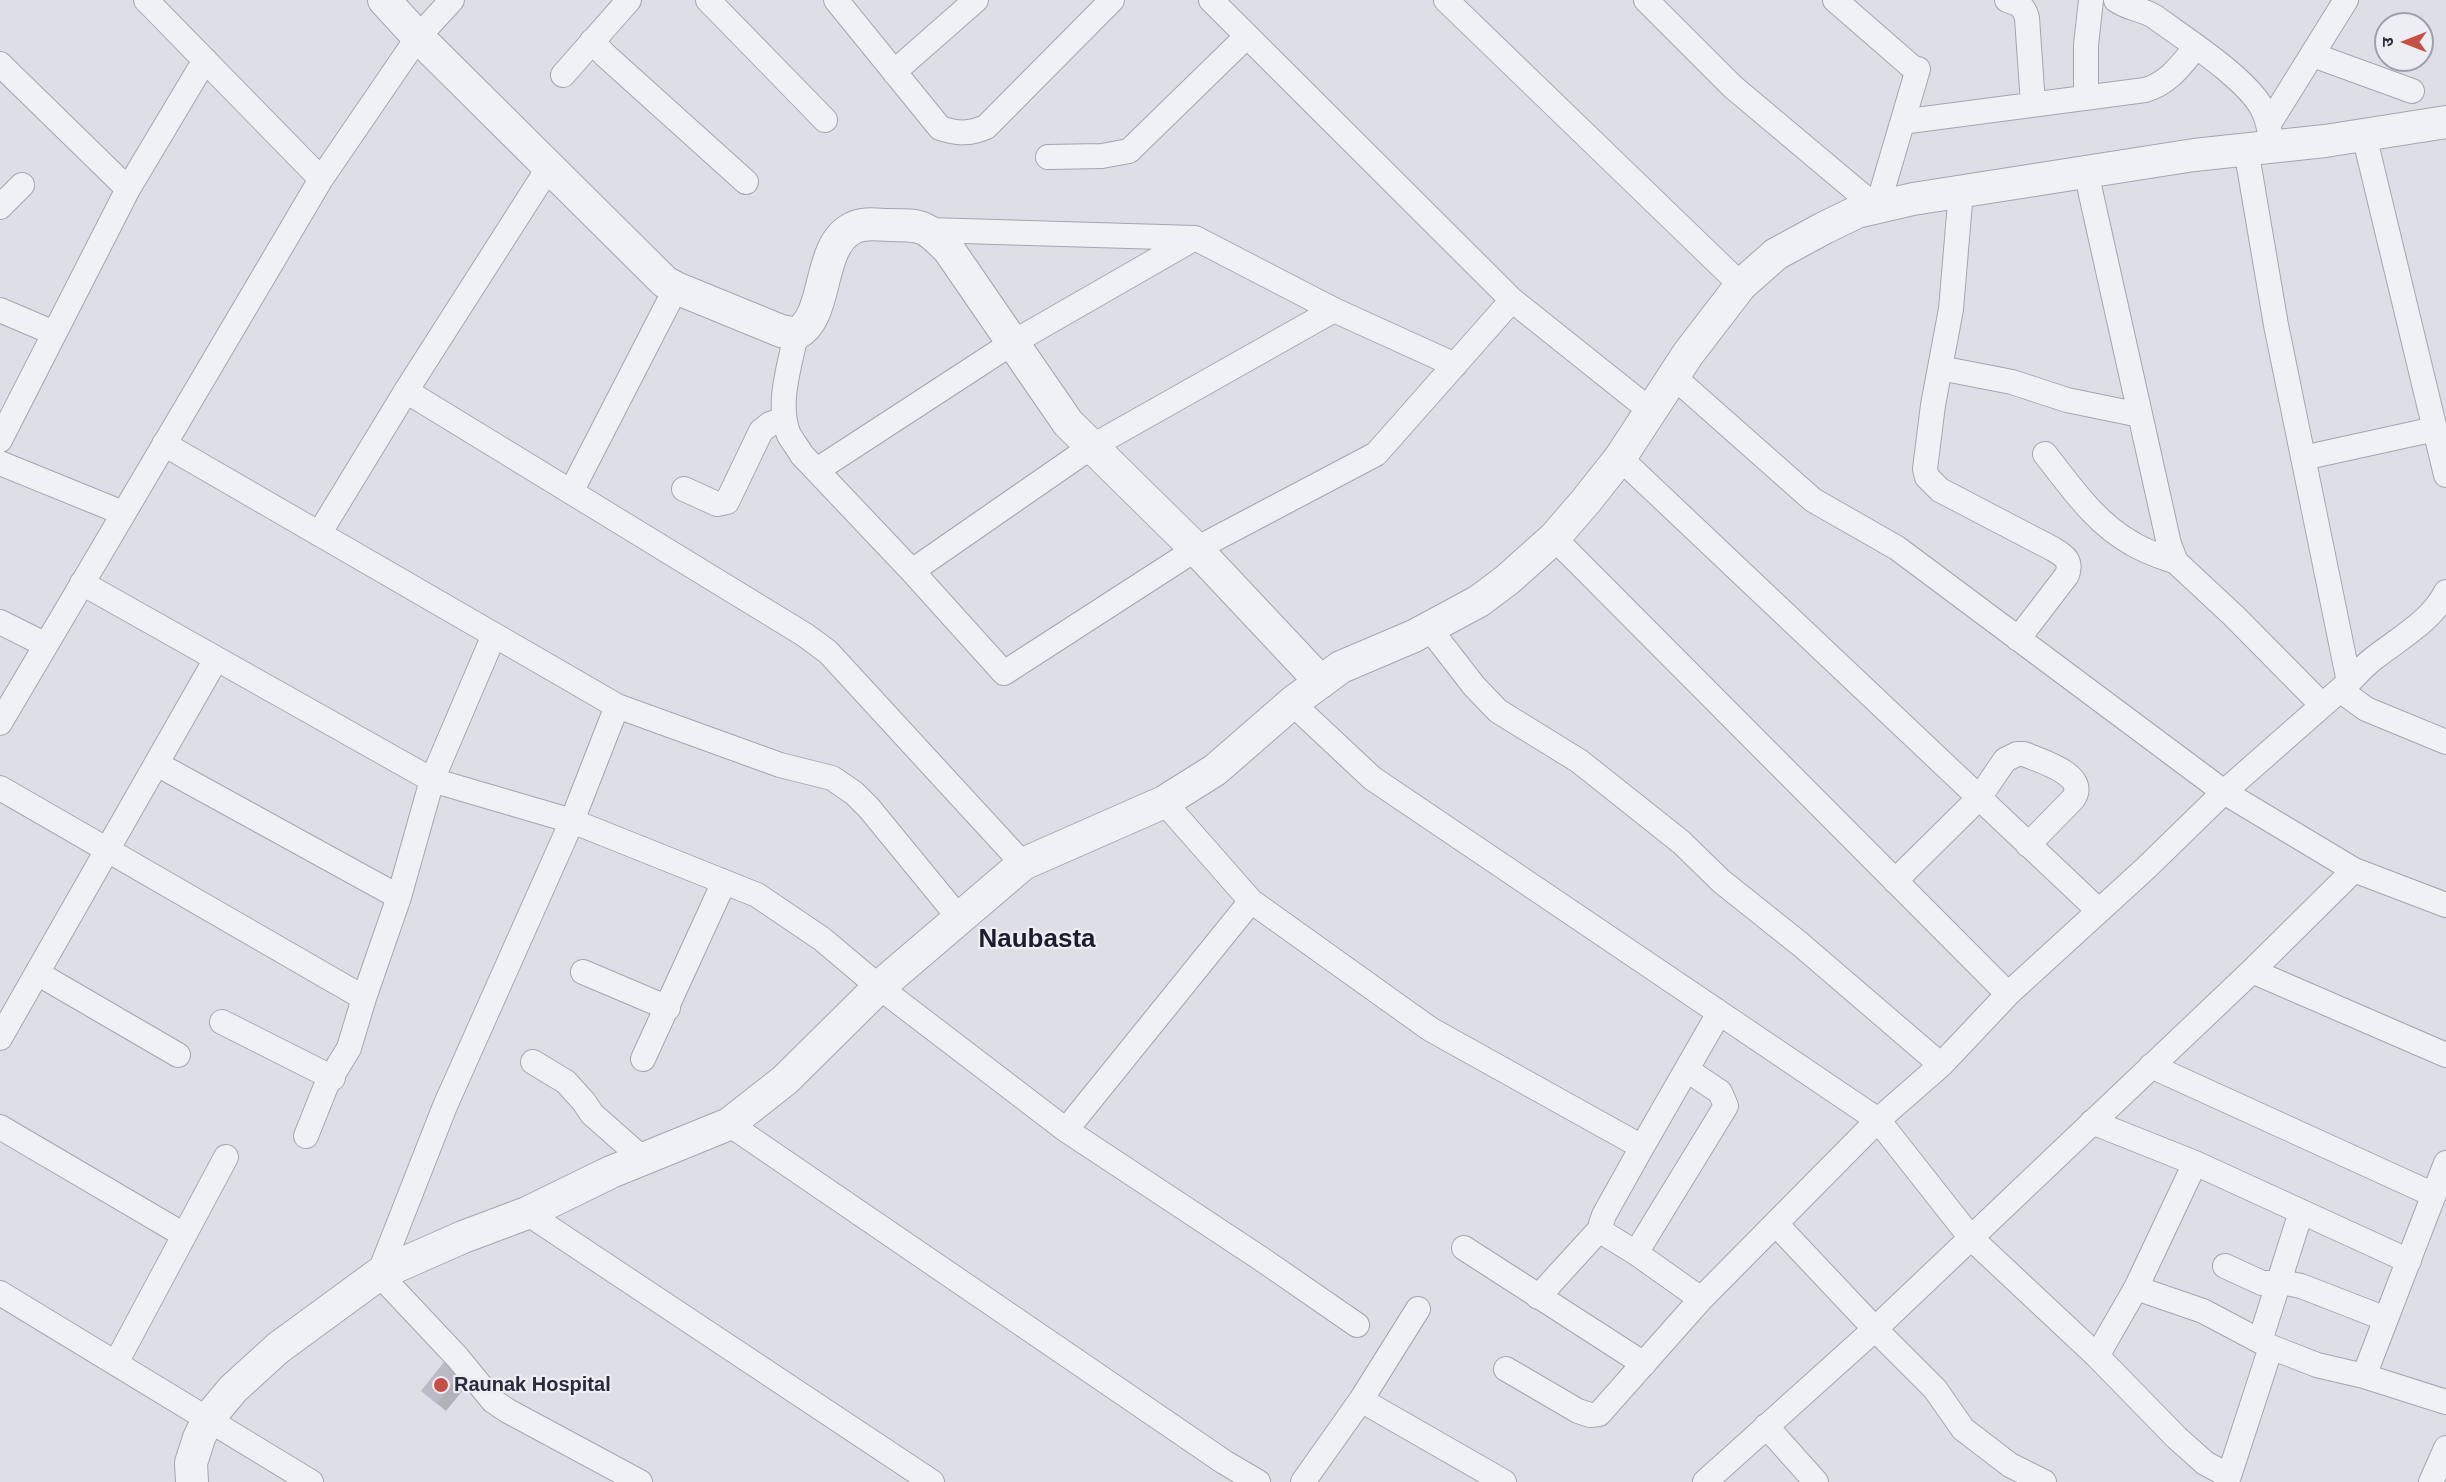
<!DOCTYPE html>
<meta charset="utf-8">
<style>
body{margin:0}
#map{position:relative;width:2446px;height:1482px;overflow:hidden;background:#dedfe6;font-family:Arial,"Noto Sans Devanagari",sans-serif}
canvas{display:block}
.north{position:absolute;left:2374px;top:12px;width:60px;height:60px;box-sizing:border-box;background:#edeef4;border:2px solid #9ea0aa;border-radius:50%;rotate:270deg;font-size:16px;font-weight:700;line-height:24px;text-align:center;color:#282b3c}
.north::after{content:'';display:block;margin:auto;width:21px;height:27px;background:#c64f48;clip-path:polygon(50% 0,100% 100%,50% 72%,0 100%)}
</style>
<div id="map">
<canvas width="2446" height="1482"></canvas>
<div class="north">उ</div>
</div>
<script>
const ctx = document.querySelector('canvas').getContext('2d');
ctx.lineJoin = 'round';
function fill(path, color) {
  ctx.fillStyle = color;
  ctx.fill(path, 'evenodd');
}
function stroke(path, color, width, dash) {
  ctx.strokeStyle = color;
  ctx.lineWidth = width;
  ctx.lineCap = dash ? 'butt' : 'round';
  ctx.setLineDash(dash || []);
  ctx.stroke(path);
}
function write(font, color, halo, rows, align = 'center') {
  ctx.font = font + ' Arial,sans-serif';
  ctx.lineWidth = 4.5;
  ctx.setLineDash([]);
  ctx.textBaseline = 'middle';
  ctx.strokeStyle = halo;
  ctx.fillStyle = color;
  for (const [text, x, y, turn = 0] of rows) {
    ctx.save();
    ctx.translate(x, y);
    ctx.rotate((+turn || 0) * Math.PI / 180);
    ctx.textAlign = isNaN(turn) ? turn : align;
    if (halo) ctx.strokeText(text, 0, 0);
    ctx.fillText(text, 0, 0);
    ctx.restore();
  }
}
const shadow = new Path2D(`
 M444,1364l24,20 -22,27 -15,-12z`);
const building = new Path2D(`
 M444,1362l16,12 -23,30 -16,-13z`);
const minor = new Path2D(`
 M146,0l175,179
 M708,0l117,120
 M836,0l104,128c17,6 30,6 46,-1l126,-127
 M1446,0l295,285
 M1646,0l87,87 144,121 41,-139
 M1835,0l77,67
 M2007,0c12,4 17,6 20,18l6,86
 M2116,0c12,9 27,9 39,17 30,22 93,62 108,93 6,12 7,24 8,37
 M592,41l13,14 141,127
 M2313,55l99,36
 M0,64l128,125
 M894,72l82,-72
 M563,75l66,-75
 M2086,97v-52l5,-45
 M1909,121l236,-31c24,-7 35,-24 51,-43
 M2269,124l77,-124
 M2364,135l82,340
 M1048,157l54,-1 27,-5 118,-115
 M2086,172l83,372 7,18 58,54 88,89
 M1961,191l-10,118 -18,96 -8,64 2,8 13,13 113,59c12,7 19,12 14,26l-49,64
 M0,207l22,-22
 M929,230l266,8 139,72 121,55
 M1512,300l139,111
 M0,310l54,23
 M796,334c-6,31 -20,71 -7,101 4,7 9,13 13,20l110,116 92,102 192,-124 180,-95 136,-154 -301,-300
 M1940,368l72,14 55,18 73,15
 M1674,377l139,123 84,48 327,244 130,78 92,35
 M406,391l399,244 23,17 195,212
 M0,440l128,-251 77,-129
 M164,444l453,262 163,59 52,13 22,15 15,15 91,111
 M2045,454c26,33 50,69 88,90 13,8 29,13 43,18
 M1620,458l478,452
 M2303,458l132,-29
 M0,463l123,50
 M817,470l195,-127 183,-105
 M684,489l33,15 10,-2 34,-71 9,-7 14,-5
 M571,492l105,-204
 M319,534l87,-143 143,-224
 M1554,538l454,456
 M912,571l179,-124 243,-137
 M82,583l350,197 140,41 185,74 65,44 57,48 187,143 194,128 97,67
 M0,622l46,23
 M1429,628l45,58 24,25 81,50 102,81 40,39 79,63 141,121
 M2349,682c8,-8 16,-17 24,-23 25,-20 59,-38 73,-67
 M2340,690l26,19 80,33
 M1292,703l80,75 506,342 93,118 126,118 80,82 28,25 24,13 42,-129
 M617,706l-45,115 -127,285 -66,168 79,84 35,43 15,10 132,71
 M0,723l321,-544 97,-142 34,-37
 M157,764l242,133
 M0,788l364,210 35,-101 33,-117 62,-145
 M1164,802l87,99 179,128 212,118 -38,68 -3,9 1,8 34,21 65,46
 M1895,881l84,-83 26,-38 12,-6h7c16,7 66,21 49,45l-45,46
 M2252,971l194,84
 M583,972l85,36
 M37,973l141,82
 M222,1022l111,56
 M0,1038l216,-379
 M643,1059l81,-177
 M533,1062l33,20 18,20 8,12 51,45
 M2151,1066l283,129
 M2092,1122l103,41 214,98
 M729,1124l495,338 34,20
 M0,1127l184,108
 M1066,1130l185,-229
 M306,1136l20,-50 23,-38 15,-50
 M1642,1147l77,-134
 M527,1213l405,269
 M1776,1224l99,105 60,60 28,40 47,36 34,17
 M1464,1248l180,116
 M1636,1253l90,-147 -6,-14 -33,-22
 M2225,1266l37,17h24l15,3 85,33
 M2136,1288l67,23 68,36 46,18 47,11 82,26
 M0,1293l311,189
 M1538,1297l63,-69
 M2260,1341l41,-129
 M2097,1356l39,-68 59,-125
 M116,1363l110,-206
 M1506,1369l72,42 12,4 9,-1 102,-115 177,-179 63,-55 67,-71 138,-126 78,-76 125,-110 -73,-357 -30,-176
 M2364,1376l82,-213
 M1361,1400l143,82
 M1766,1426l50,56
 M1303,1482l58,-82 57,-91
 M1705,1482l170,-153 377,-358 102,-101
 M2431,1482l15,-34`);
const tertiary = new Path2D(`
 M384,0l34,37 247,245 11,6 105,43 15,3c34,-18 20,-88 57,-106 11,-6 25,-3 36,-3 34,0 37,1 60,25l119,173 128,126 125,133
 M192,1482l-1,-19 8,-25 9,-19 25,-30 45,-41 101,-74 84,-37 64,-24 84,-41 118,-48 56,-44 94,-93 144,-123 141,-62 51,-32 77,-67 49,-36 73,-31 65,-35 28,-21 47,-42 32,-37 34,-43 68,-104 53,-69 35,-31 48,-26 33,-16 56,-13 281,-44 131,-14 121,-19`);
const markers = [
 [441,1385,8,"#c64f48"]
];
const poiNames = [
 ["Raunak Hospital",454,1385]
];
const districtNames = [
 ["Naubasta",1037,940]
];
fill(shadow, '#0003');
fill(building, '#b8bac6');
stroke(minor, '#a4a5b0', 26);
stroke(tertiary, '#a4a5b0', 34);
stroke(minor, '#f0f1f5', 24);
stroke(tertiary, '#f0f1f5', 32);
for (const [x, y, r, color] of markers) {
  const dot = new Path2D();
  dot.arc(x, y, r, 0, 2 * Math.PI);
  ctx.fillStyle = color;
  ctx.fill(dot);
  stroke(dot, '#edeef4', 2);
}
write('bold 20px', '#282b3c', '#edeef4', poiNames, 'left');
write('bold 26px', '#1a1d2d', '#edeef4', districtNames);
</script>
